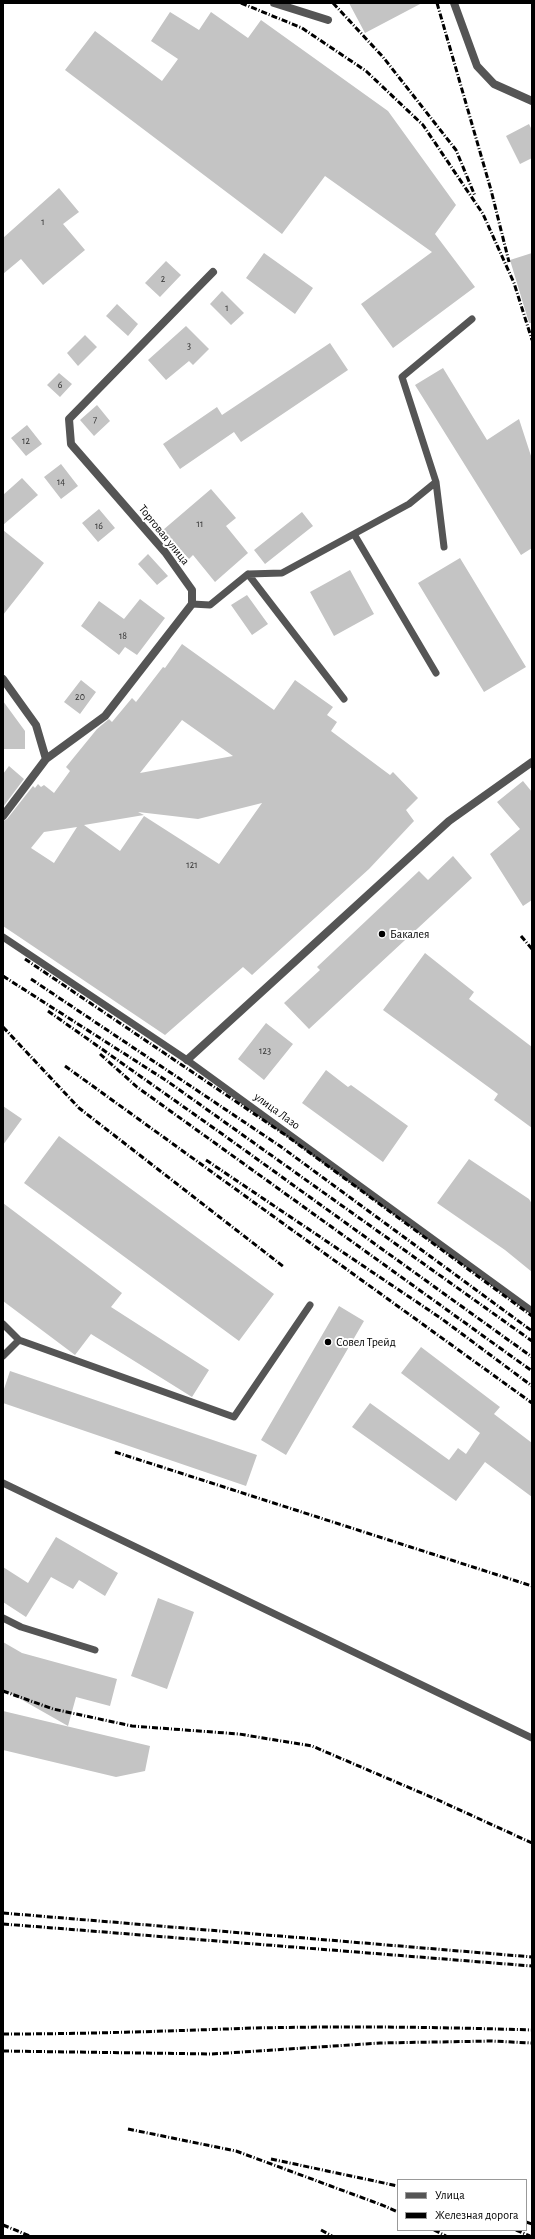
<!DOCTYPE html>
<meta charset="utf-8">
<style>
body{margin:0}
#map{position:relative;width:535px;height:2239px;overflow:hidden;background:#fff;font-family:"Alegreya Sans",sans-serif}
canvas{display:block}
.frame{position:absolute;inset:0;border:4px solid #000;pointer-events:none}
.legend{position:absolute;left:397px;top:2179px;width:130px;height:52px;box-sizing:border-box;background:#fff;border:1px solid #999;margin:0;padding:5px 7px;list-style:none;font-size:12px;color:#000}
.legend li{display:flex;align-items:center;gap:8px;height:20px}
.legend b{width:20px;border:1px solid #999}
</style>
<div id="map">
<canvas width="535" height="2239"></canvas>
<div class="frame"></div>
<ul class="legend">
<li><b style="height:5px;background:#555"></b>Улица</li>
<li><b style="height:5px;background:#000"></b>Железная дорога</li>
</ul>
</div>
<script>
const ctx = document.querySelector('canvas').getContext('2d');
ctx.lineJoin = 'round';
function fill(path, color) {
  ctx.fillStyle = color;
  ctx.fill(path, 'evenodd');
}
function stroke(path, color, width, dash) {
  ctx.strokeStyle = color;
  ctx.lineWidth = width;
  ctx.lineCap = dash ? 'butt' : 'round';
  ctx.setLineDash(dash || []);
  ctx.stroke(path);
}
function write(font, color, halo, rows, align = 'center') {
  ctx.font = font + ' "Alegreya Sans",sans-serif';
  ctx.lineWidth = 4;
  ctx.setLineDash([]);
  ctx.textBaseline = 'middle';
  ctx.strokeStyle = halo;
  ctx.fillStyle = color;
  for (const [text, x, y, turn = 0] of rows) {
    ctx.save();
    ctx.translate(x, y);
    ctx.rotate((+turn || 0) * Math.PI / 180);
    ctx.textAlign = isNaN(turn) ? turn : align;
    if (halo) ctx.strokeText(text, 0, 0);
    ctx.fillText(text, 0, 0);
    ctx.restore();
  }
}
const building = new Path2D(`
 M349,3h73l-57,30z
 M170,12l29,18 12,-18 37,26 13,-18 127,91 68,94 -21,29 40,53 -82,61 -32,-44 71,-52 -107,-76 -43,58 -217,-164 30,-39 67,50 16,-22 -27,-18z
 M529,124l3,6v28l-12,6 -14,-28z
 M59,188l20,24 -16,12 22,26 -42,35 -22,-26 -18,15v-36z
 M264,253l49,35 -18,26 -49,-36z
 M532,253v70h-3l-19,-63z
 M166,261l15,14 -21,22 -15,-14z
 M222,291l22,22 -13,12 -21,-21z
 M117,304l21,20 -10,12 -22,-20z
 M186,326l23,23 -16,16 -4,-4 -23,19 -18,-20z
 M85,335l12,12 -19,19 -11,-13z
 M330,343l18,27 -107,72 -7,-10 -54,37 -17,-25 54,-37 5,8z
 M443,368l44,72 32,-21 13,40v89l-11,7 -106,-170z
 M59,373l13,11 -12,13 -13,-12z
 M97,405l13,16 -16,15 -14,-16z
 M27,425l15,19 -16,12 -15,-18z
 M61,464l17,22 -17,13 -17,-22z
 M22,478l16,17 -35,30v-30z
 M211,489l25,29 -10,8 22,27 -33,29 -22,-27 -4,4 -26,-29z
 M99,509l16,19 -17,14 -16,-19z
 M302,512l11,14 -48,38 -11,-14z
 M3,530l41,33 -41,52z
 M148,554l20,22 -11,9 -19,-21z
 M460,558l66,109 -42,25 -66,-109z
 M350,570l24,44 -40,22 -24,-44z
 M247,595l21,29 -16,11 -21,-30z
 M140,599l25,19 -28,37 -12,-8 -6,8 -38,-29 18,-25 25,18z
 M182,644l92,66 21,-30 38,27 -6,8 10,7 -6,9 59,44 3,-3 25,26 -12,12 8,11 -45,48 -117,106 -9,-8 -78,68 -162,-109v-105l4,-2 26,-33 2,2 3,-4 3,3 3,-2 10,8 16,-22 -4,-4 31,-38 12,-10 3,3 20,-24 4,4 27,-35 2,1zM182,720l51,36 -93,17zM262,803l-43,61 -75,-48 -24,35 -36,-26 60,-10 -6,-3 60,7zM77,827l-23,36 -23,-15 13,-16z
 M81,680l15,12 -16,22 -16,-12z
 M3,701l22,30v18h-22z
 M9,766l15,13 -21,28v-33z
 M523,781l9,11v108l-9,6 -33,-52 30,-25 -23,-27z
 M453,856l19,22 -163,151 -25,-26 36,-33 -3,-3 102,-96 9,9z
 M425,953l49,39 -5,7 63,48v81l-38,-28 4,-6 -115,-84z
 M266,1023l27,21 -29,36 -26,-21z
 M326,1070l22,17 3,-2 57,41 -25,36 -81,-59z
 M3,1106l19,13 -19,26z
 M59,1136l215,158 -35,47 -215,-158z
 M469,1159l60,40 3,5v68l-27,-22 -68,-47z
 M3,1203l119,90 -11,14 98,63 -17,27 -101,-63 -16,21 -72,-54z
 M339,1306l25,15 -78,134 -25,-15z
 M421,1347l79,60 -6,7 38,29v54l-47,-35 -29,39 -104,-74 18,-24 79,57 9,-12 8,6 14,-21 -79,-60z
 M10,1371l247,84 -11,31 -243,-83v-11z
 M56,1537l62,36 -13,23 -26,-16 -6,9 -22,-12 -25,40 -23,-15v-35l25,16z
 M158,1598l36,14 -27,77 -36,-13z
 M3,1642l19,11 95,26 -7,27 -34,-9 -8,29 -65,-37z
 M3,1711l147,35 -5,25 -29,6 -113,-27z`);
const service = new Path2D(`
 M436,482l8,65
 M354,534l82,139
 M248,574l96,125
 M192,604l18,1 38,-31 34,-1 127,-69 27,-22 -34,-105 70,-58
 M3,937l184,123 345,251
 M3,1324l16,16 -16,16
 M19,1340l215,77 76,-112
 M3,1483l529,255
 M3,1618l18,9 74,23`);
const minor = new Path2D(`
 M274,3l54,17
 M454,3l23,63 17,18 38,17
 M3,679l33,46 10,34
 M3,816l43,-57 59,-43 87,-112v-14l-27,-38 -94,-108 -2,-25 144,-147
 M187,1060l262,-239 83,-59`);
const rail = new Path2D(`
 M241,3l61,25 64,43 57,54 60,89 31,69 18,57
 M333,3l50,54 73,93 19,46
 M437,3l54,187 18,72
 M521,936l11,13
 M25,959l262,177 245,180
 M3,976l164,105 365,260
 M31,979l249,167 252,185
 M48,1011l177,125 307,221
 M3,1027l76,81 205,159
 M100,1054l37,33 395,284
 M65,1066l467,337
 M206,1160l236,159 90,67
 M115,1452l417,134
 M3,1691l50,18 79,17 107,8 73,12 126,54 94,43
 M3,1913l529,44
 M3,1924l529,42
 M3,2034c84,0 167,-3 251,-6 92,-2 185,-1 278,2
 M3,2051l209,3 168,-11 112,-2 40,2
 M128,2129l108,22 146,54 16,7
 M271,2159l127,27
 M526,2222l6,2
 M3,2225l27,11
 M321,2230l11,6
 M434,2230l12,6
 M516,2230l14,6`);
const markers = [
 [382,934,4,"#000"],
 [328,1342,4,"#000"]
];
const numberNames = [
 ["1",43,222],
 ["2",163,279],
 ["1",227,308],
 ["3",189,346],
 ["6",60,385],
 ["7",95,420],
 ["12",26,441],
 ["14",61,482],
 ["11",200,524],
 ["16",99,526],
 ["18",123,636],
 ["20",80,697],
 ["121",192,865],
 ["123",265,1051]
];
const streetNames = [
 ["Торговая улица",164,535,51],
 ["улица Лазо",277,1111,36]
];
const poiNames = [
 ["Бакалея",390,934],
 ["Совел Трейд",336,1342]
];
fill(building, '#c4c4c4');
stroke(service, '#555', 7);
stroke(minor, '#555', 8);
stroke(rail, '#000', 3, [6, 2, 1, 2]);
for (const [x, y, r, color] of markers) {
  const dot = new Path2D();
  dot.arc(x, y, r, 0, 2 * Math.PI);
  ctx.fillStyle = color;
  ctx.fill(dot);
  stroke(dot, '#fff', 1.5);
}
write('10px', '#313131', null, numberNames);
write('12px', '#000', '#fff', streetNames);
write('12px', '#000', '#fff', poiNames, 'left');
</script>
